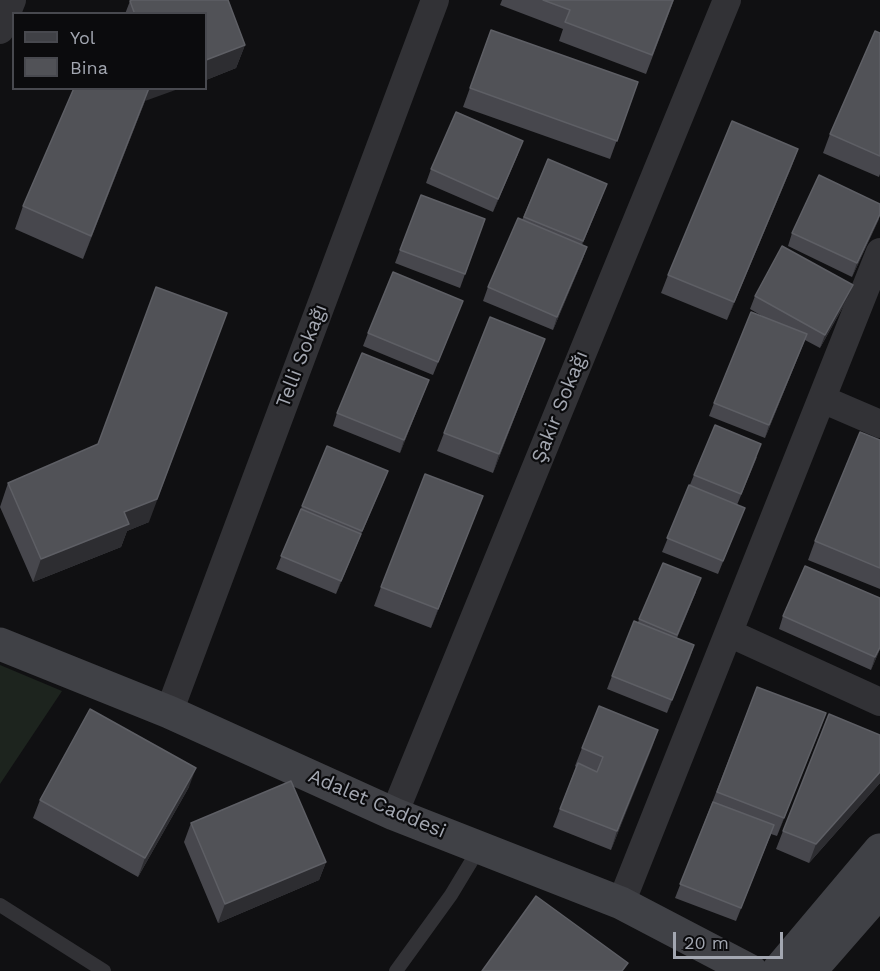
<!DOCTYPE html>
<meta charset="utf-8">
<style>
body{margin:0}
#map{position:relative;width:880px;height:971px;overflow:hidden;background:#101012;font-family:"Work Sans",sans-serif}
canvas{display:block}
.legend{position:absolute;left:12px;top:12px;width:195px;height:78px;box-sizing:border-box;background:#0b0b0d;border:2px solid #48494f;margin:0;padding:8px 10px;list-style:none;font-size:18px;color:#a3a7b1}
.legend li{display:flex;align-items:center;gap:12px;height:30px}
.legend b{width:30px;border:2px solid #48494f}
.scale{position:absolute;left:673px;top:932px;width:110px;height:27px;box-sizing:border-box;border:3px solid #a3a7b1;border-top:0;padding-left:8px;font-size:18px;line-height:21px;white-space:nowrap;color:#a3a7b1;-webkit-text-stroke:4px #0b0b0d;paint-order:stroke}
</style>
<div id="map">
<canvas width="880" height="971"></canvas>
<ul class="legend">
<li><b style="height:8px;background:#404146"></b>Yol</li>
<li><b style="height:16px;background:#515257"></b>Bina</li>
</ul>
<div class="scale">20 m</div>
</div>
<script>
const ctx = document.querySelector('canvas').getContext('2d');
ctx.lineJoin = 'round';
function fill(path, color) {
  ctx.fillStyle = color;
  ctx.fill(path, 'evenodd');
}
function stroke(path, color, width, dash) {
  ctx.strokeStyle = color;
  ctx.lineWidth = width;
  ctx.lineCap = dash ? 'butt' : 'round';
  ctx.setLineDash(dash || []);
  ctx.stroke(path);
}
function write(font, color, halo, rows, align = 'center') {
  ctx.font = font + ' "Work Sans",sans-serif';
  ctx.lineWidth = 4.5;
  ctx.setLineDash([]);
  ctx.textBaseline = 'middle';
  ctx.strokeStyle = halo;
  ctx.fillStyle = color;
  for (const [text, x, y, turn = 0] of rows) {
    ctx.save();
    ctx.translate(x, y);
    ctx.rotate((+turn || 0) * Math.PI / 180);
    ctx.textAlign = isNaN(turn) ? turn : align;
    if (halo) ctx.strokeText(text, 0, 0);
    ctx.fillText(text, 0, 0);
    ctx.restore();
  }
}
const green = new Path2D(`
 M0,665l62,26 -62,93z`);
const lane = new Path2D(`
 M0,905l104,66
 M396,971l55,-76 29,-48`);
const street = new Path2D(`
 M0,30l12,-30
 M822,399l58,25
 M729,633l151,69
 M169,712l266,-712
 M394,814l333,-814
 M621,903l259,-651`);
const secondary = new Path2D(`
 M0,644l169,68 225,102 227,89 130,68
 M778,971l102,-121
 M810,971l70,-80`);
const wall = new Path2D(`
 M132,0h96l17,45 -9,23 -30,12v-66h-81l5,-13z
 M502,0h172l-28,74 -87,-33 4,-12 -63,-24z
 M491,30l147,52 -28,77 -147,-52z
 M880,33v141l-1,3 -56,-24 7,-19z
 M145,101l-62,158 -68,-30 8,-23z
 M798,149l-7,19 -64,152 -66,-27 7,-18z
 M518,154l-25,58 -67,-29 5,-14z
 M548,159l54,38 -20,48 5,2 -5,14 -29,69 -70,-29 5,-14 34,-67z
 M421,195l64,24 -25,69 -65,-25z
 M880,204l-1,15 -27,58 -64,-31 4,-13z
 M755,296l93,2 -28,50 -15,-8 -40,98 -56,-22 5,-13 48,-87 -12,-7z
 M463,301l-30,74 -70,-29 5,-13z
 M538,357l-45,116 -56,-22 7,-18z
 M429,380l-29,73 -67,-27 4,-13z
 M880,440v149l-72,-29 7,-19z
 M327,446l61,25 -52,123 -60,-25z
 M757,457l-20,48 8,3 -27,66 -56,-22 32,-77z
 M8,483l141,39 -22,9 -6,16 -88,35 -33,-75z
 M483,496l-52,132 -57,-22 7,-19z
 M663,563l33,29 -19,46 17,7 -27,68 -60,-24 5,-13 26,-54z
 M880,598v51l-9,21 -92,-41 4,-13z
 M757,687l69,26 -49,123 -6,-2 -35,87 -61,-23z
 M658,730l-47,120 -58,-23 23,-60 -1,-1 7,-18z
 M880,735v48l-71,80 -33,-14 7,-18z
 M189,787l-51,90 -105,-59 7,-18z
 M191,823l135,39 -7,18 -101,43 -34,-81z`);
const shadedWall = new Path2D(`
 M245,45l-9,23 -30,12v-20z
 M149,88h32l-36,13 -62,158z
 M523,141l-5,13 -25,58 5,-13z
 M798,149l-7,19 -64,152 7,-18z
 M607,184l-5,13 -24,58 5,-14z
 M880,214v2l-28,61 5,-14z
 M587,247l-5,14 -29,69 4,-13z
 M853,285l-5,13 -28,50 5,-13z
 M227,313l-78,209 -22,9 -6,16 -88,35 8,-23z
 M807,334l-5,13 -37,91 4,-13z
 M545,339l-7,18 -45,116 6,-19z
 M429,380l-5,13 -24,60 4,-13z
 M388,471l-5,13 -26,60 5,-13z
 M483,496l-7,18 -45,114 7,-19z
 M361,534l-5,13 -20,47 5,-13z
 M694,645l-4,13 -23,55 5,-13z
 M880,647v2l-9,21 4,-13z
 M826,713l-7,19 -42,104 7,-18z
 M658,730l-6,18 -41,102 6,-19z
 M196,768l-7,19 -51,90 7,-19z
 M880,772v11l-71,80 7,-19z
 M326,862l-7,18 -101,43 7,-19z`);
const building = new Path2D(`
 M132,0h96l17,45 -39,15v-46h-75l3,-2 -4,-11z
 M543,0h130l-21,55 -87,-33 5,-12z
 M491,30l147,52 -21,59 -147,-53z
 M875,31l5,2v123l-50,-22z
 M74,88h75l-58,148 -68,-30z
 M456,112l67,29 -25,58 -67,-30z
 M732,121l66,28 -64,153 -66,-27z
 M548,159l59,25 -24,57 -59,-24z
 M819,175l61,29v10l-23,49 -65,-30z
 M421,195l64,24 -20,55 -65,-24z
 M518,218l69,29 -30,70 -69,-30z
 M782,246l71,39 -28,50 -70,-39z
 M393,272l70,29 -25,61 -70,-29z
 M156,287l71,26 -70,186 -33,13 5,12 -88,35 -33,-76 90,-39z
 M751,312l56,22 -38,91 -55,-22z
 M490,317l55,22 -46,115 -55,-21z
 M362,353l67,27 -25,60 -67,-27z
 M715,425l46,19 -20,50 -47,-19z
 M860,432l20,8v128l-65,-27z
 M327,446l61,25 -26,60 -60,-25z
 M425,474l58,22 -45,113 -57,-22z
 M689,485l56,23 -22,53 -56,-23z
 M301,509l60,25 -20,47 -60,-25z
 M663,563l38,15 -24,57 -38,-16z
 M805,566l75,32v49l-5,10 -92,-41z
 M634,621l60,24 -22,55 -60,-24z
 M757,687l69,26 -42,105 -67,-26z
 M599,706l59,24 -41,101 -57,-22 18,-46 19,9 6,-15 -21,-9z
 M90,709l106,59 -51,90 -105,-58z
 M829,714l51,21v37l-64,72 -33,-13z
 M291,781l35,81 -101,42 -34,-81z
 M713,802l61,23 -33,83 -61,-24z
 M536,896l92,67 -6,8h-140z`);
const streetNames = [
 ["Telli Sokağı",302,356,-69],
 ["Şakir Sokağı",560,407,-68],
 ["Adalet Caddesi",377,804,23]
];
fill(green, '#1d241e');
stroke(lane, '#323236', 14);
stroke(street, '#323236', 28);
stroke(secondary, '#404146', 33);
fill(wall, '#47474d');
fill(shadedWall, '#2d2d31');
fill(building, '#515257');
stroke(building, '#5e5f65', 1.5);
write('20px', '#a3a7b1', '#0b0b0d', streetNames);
</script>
